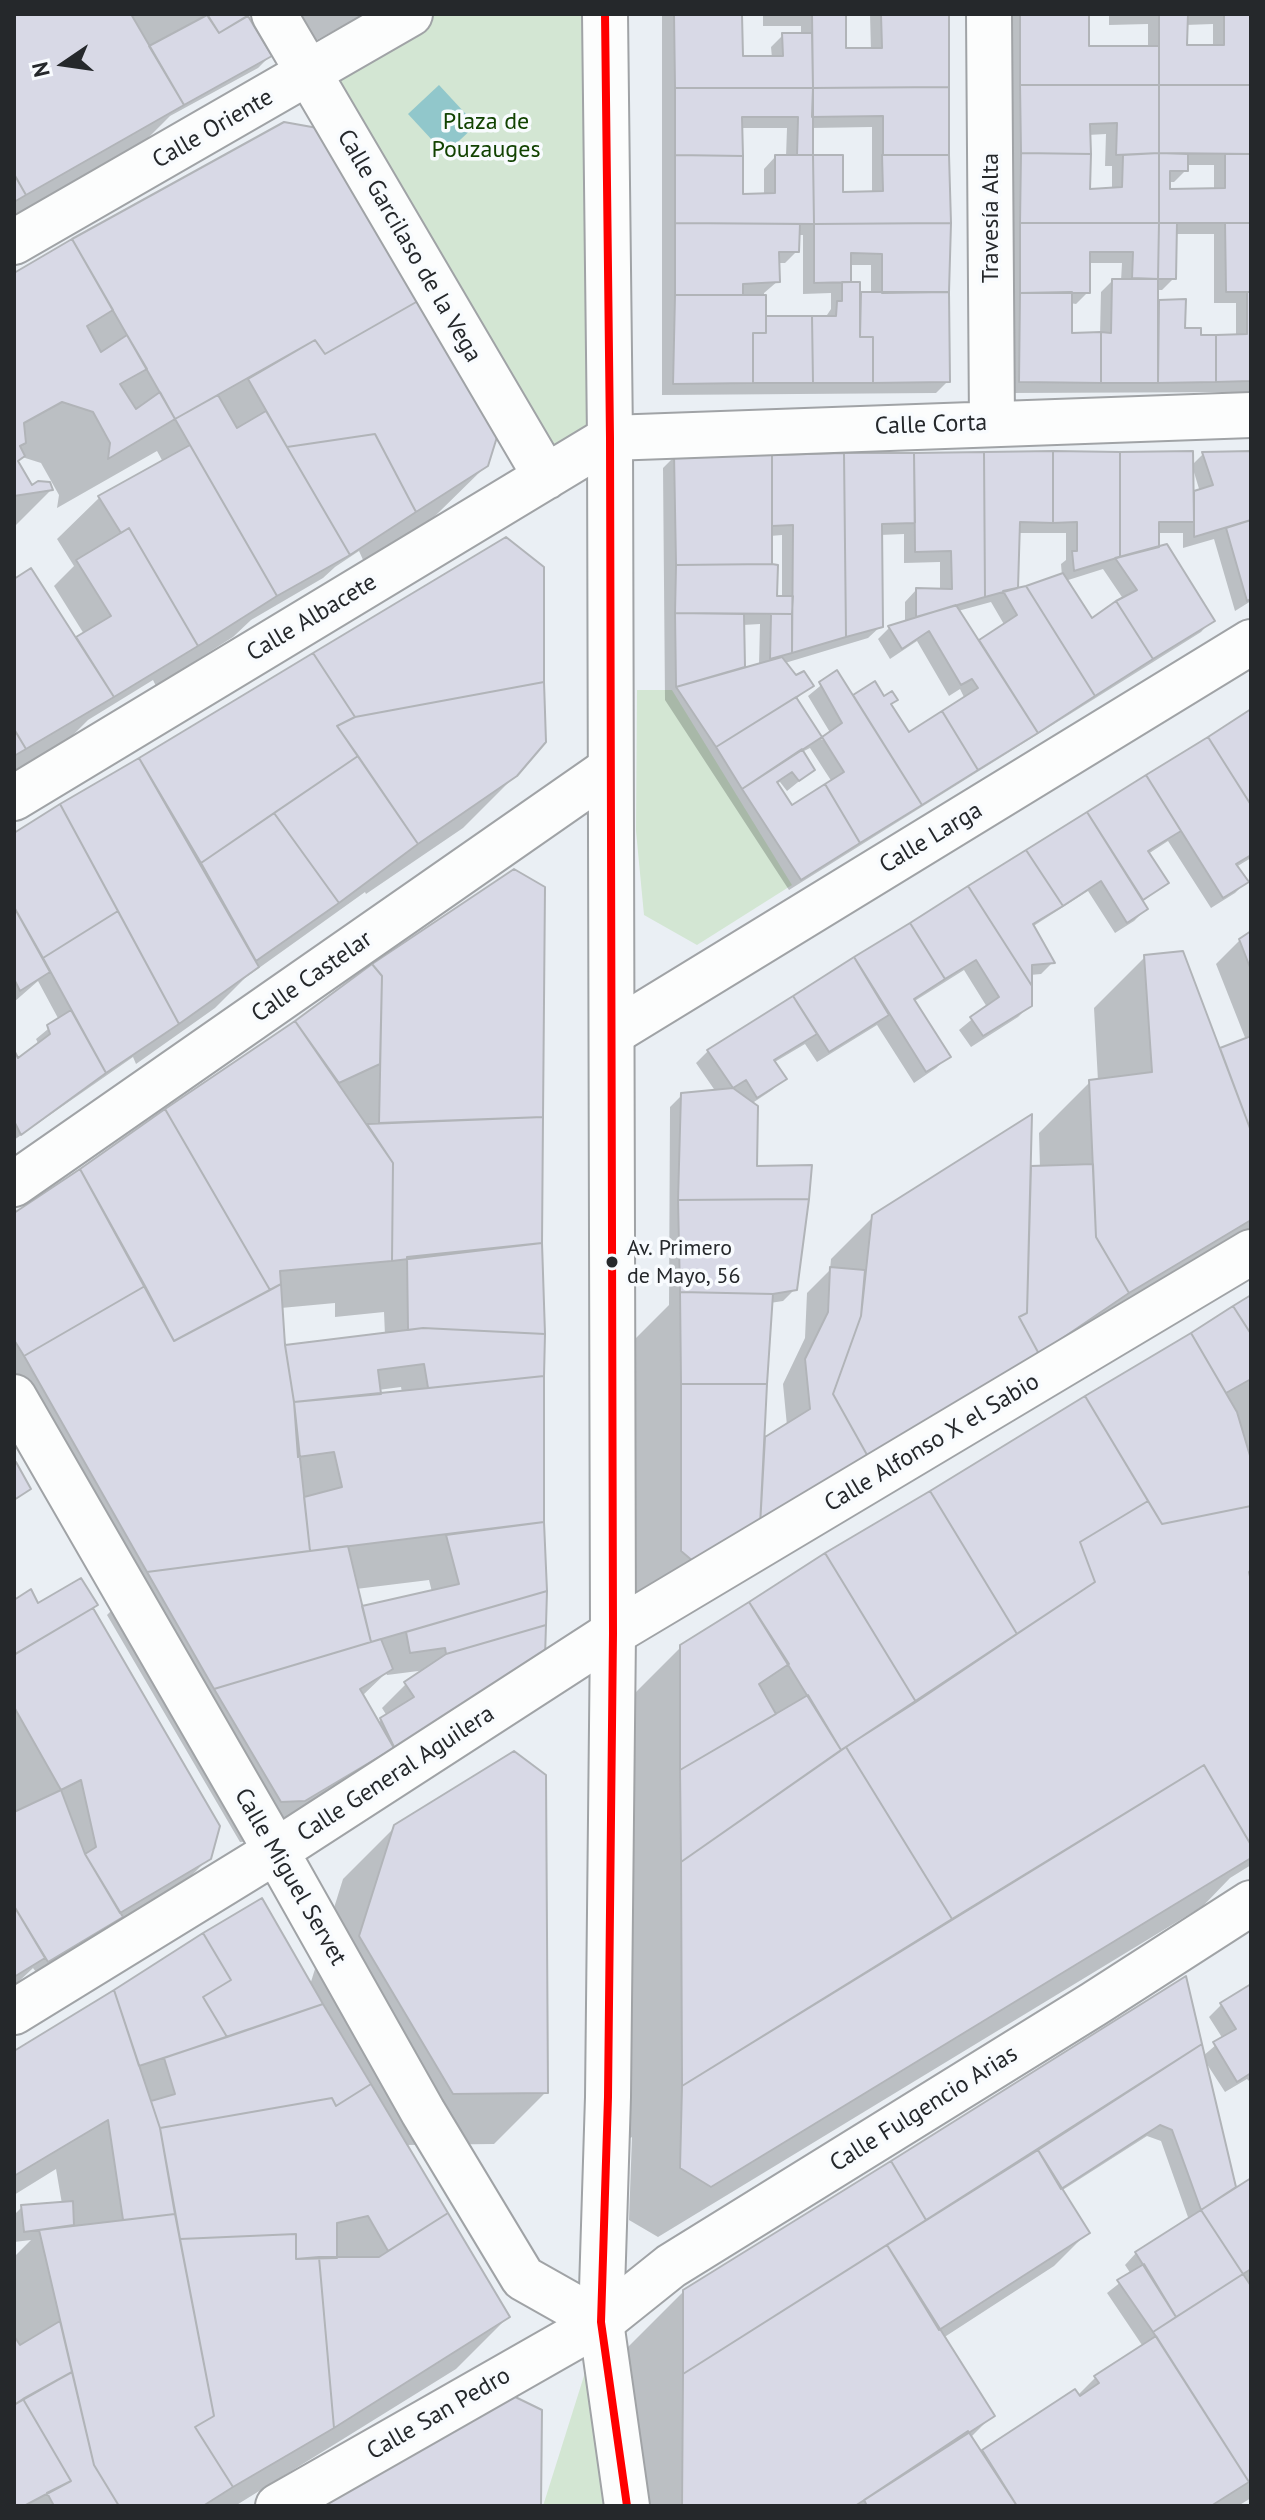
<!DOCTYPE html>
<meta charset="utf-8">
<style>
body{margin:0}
#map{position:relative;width:1265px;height:2520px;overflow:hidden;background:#eaeff4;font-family:"PT Sans",sans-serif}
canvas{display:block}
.frame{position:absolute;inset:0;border:16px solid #25282b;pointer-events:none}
.north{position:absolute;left:24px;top:24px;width:80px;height:80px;-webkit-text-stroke:6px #f8fbfe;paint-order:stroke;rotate:257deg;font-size:22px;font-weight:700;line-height:32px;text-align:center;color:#25282b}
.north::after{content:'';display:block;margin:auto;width:28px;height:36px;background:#25282b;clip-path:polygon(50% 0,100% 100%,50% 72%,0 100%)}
</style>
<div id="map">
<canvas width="1265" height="2520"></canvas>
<div class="frame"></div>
<div class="north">N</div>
</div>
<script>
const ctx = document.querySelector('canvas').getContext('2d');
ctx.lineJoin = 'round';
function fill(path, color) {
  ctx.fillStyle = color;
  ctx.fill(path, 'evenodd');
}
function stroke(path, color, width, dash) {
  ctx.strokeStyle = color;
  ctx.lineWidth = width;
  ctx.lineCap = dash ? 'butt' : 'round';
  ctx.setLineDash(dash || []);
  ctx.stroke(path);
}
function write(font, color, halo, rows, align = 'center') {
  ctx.font = font + ' "PT Sans",sans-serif';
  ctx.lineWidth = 7;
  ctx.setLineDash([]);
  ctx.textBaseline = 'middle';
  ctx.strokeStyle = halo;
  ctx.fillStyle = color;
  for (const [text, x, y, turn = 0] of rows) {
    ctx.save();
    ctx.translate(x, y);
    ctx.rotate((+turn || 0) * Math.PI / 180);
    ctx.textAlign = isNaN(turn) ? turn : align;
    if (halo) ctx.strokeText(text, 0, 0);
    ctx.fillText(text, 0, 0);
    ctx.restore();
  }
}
const green = new Path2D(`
 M410,14h195l5,424 -64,39 -237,-403z
 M637,690h35l120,195 -95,60 -53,-30 -8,-84z
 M601,2322l26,184h-84z`);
const water = new Path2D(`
 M439,85l37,40 -31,29 -37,-40z`);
const shadow = new Path2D(`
 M14,14h230l26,42 -12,12 -88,48 -40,40 -116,66z
 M285,14h100l-25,14 -5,-9 -51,28z
 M662,14h79v44h31l-1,-11 12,-12h18v-9h-38v-12h81v36h27l-1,-36h77l1,367 -12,12 -274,2zM872,127v66l-31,1 -30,-36v-30zM741,128h46l-1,29h-11l-11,12v26l-23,1zM798,235h5v59l28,-1v16l-6,9h-61v-25l14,-12v-18h7l12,-12zM849,265h22v29h-12l-10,-10z
 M1010,14h77v34h61v-24l-39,1v-11h142v378l-243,1zM1213,24v23h-28v-22zM1106,134l-1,32h7v24l-24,1v-56zM1186,165h28v26h-46v-9h6l12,-12zM1174,234h40v69h22v33l-36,1 -17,-7 1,-29 -27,1v-12h5l12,-12zM1088,263h34l-1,18h-9l-11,11 -1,43h-30v-32l6,1 12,-12z
 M284,124l203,341 -53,52 -70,45 -5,-11 -24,16 -12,11 -72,42 -18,17 -77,49 -3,-6 -65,40 -18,18 -56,34v-191l61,59 9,-6 -30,-48 20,-20 -17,-27 42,-41 64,-36 -6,-11 -100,57 2,-13 -18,-32 -19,-6 -5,5 14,26 20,2 -37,37v-252z
 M1251,453v148l-16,10 -21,-72 -31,9v-15h-26v16l55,71 -11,12 -412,258 -124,-190 -2,-232 12,-12 516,10 12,-12zM1193,469l7,23 -8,2zM1018,533h48v27l-5,4 1,12 -46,14zM904,534v29l36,-1v29l-24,-1 -11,12v21l-16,5 -11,11 12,20 27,-18 32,55 11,-7 5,10 -57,36 -34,-51 -22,14 -16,-25 -28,23 23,38 -9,6 -27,-40 16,-14 -15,-9 -11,-14 83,-25 13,-12 -1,-91zM782,535v63h-7l-5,-32v-30zM1103,569l21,31 -33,21 -26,-40zM991,602l14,24 -27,17 -20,-32zM760,624l-1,41 -16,4v-44zM810,748l22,34 -40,26 -16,-24 4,-2 7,9 26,-21 -11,-18z
 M506,539l10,236 -53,53 -97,66 -1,-2 -120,86 -30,30 -79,56 -3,-7 -119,83v-86l3,7 22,-16 -3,-6 23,-19 -21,-39 -24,21v-167z
 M1251,711v147l-15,9 10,15 -11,11 -24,15 -43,-67 -20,13 19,29 -25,19 4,7 -12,12 -19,12 -27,-42 -56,36 21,35 -12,12 -11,1v30l-12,12 -47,30 -12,-17 28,-23 -23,-37 -51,32 35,55 -12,11 -22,15 -37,-58 -60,37 -12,-18 -32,19 11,15 -12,12 -21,14 4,64 40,121 -12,12 -13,2 -7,139 24,-16 -4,-42 22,-46 2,-45 23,-23 1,-11 42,-42 156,-48 11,-1 -1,-35 51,-51 8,-1 -4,-73 51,-51 74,95 27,-12 -30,-76 24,-24 11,-7v295l-27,27 -600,354 5,-264 40,-40 1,-198 12,-12 34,-3 -20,-29 12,-12z
 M543,889l-3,354 3,413 -281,185 -22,1 -133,-227 8,-8 -101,-176v-216l282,-192 77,-57zM335,1303v14l49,-5 1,23 -102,12 -2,-39zM401,1387l1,6 -23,2 -1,-5zM429,1580l3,12 -71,16 -5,-19zM426,1670l-20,14 -24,24 5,8 -9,7 -16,-27 24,-23 1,2z
 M1251,1297v150l-5,2 5,18v101l-9,11 9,-6v292l-21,13 -27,28 -545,331 -29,-17 3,-83 -6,4 3,-442 52,-52 145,-92z
 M30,1592l7,14 55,3 126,218 -9,31 -52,52 -89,53 -4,-8 -28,17 -3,-4 -19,18v-384z
 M395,1827l151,265 -52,52 -89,1 103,172 -52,52 -221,137h-221v-249l17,-17 -17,2v-27l8,-8 40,-3 -6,-35 -42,26v-142l296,-68 33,-106z
 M1185,1979l18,77 20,-17 -14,-22 12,-12 30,-18v96l-4,-4 -22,13 -22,-34 32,132 16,-10v318l-13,8h-614l2,-157 58,-58zM1147,2136l14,5 28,79 -53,33 -11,12 6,9 -24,19 35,52 -47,33 -18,18 -2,-4 -94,62 -11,-16 22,-22 -49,-78 111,-72 33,-33 -26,-42z`);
const building = new Path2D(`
 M14,14h117l53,91 -158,90 -12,-21z
 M246,14l1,2 -28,17 -12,-19z
 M1020,14h69v32h70v39h-139z
 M1159,14h29l-1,31h37v-31h27v71h-92z
 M207,15l12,18 29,-17 24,40 -88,49 -35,-59z
 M674,15h68l1,41h40l-1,-23h30l1,55h-138z
 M812,15h34v33h36l-1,-33h68v72l-136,1z
 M1020,85h139v68l-43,2 1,-32 -27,1 1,30 -70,-1z
 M1159,85h92v69l-92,-1z
 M949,87v68h-66v-39l-71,1 1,-29z
 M675,88h138v67h-16l1,-38h-56l1,39 -68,-1z
 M284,122l39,7 95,172 -93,53 -10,-14 -140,79 -103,-180z
 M1021,153l70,1 -1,35 32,-2 1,-32 36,-2v70h-139z
 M1159,153l29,1v17h-18v18l55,-1v-34h26v69h-92z
 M675,155l68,1v38l32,-1v-38h38l1,69 -139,-1z
 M813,155h30v37l40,-1 -1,-36h67l2,68 -137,1z
 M14,174l12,21 -12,7z
 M675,223l125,1 -1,28h-20l1,30 -37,2v11h-68z
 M951,223l-2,69 -67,1v-39l-31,-1v29l-37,1v-59z
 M1020,223h139l-1,56 -26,-1 1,-26h-43v41h-70z
 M1159,223h18l-1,56h-18z
 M1225,223h26v69h-25z
 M72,239l41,71 -26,16 14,26 26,-17 20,34 -27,15 16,25 24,-17 15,27 -67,40 2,-16 -17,-31 -31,-10 -38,21 2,20 -6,3 5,10 -7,5 14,24 6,-4 12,1 3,8 -39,6v-223z
 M1112,279h46v104h-57v-51l10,1z
 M842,282h18v55h13v46h-60l-1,-67h24l1,-15h5z
 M861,292h88l1,90 -77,1v-46h-13z
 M1072,292v41l29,-1v51l-82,-1 1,-89z
 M1247,292h4v89l-35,1v-47l31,-1z
 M675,295h91v38h-13v50l-80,1z
 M1186,299l-1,29h16v7h15v47l-58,1 1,-83z
 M418,301l79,136 -9,29 -72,46 -41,-78 -88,13 -39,-68 67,-39 10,14z
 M766,316h46l1,67h-60v-50h13z
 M218,395l19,33 29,-17 84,144 -73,41 -102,-177z
 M375,434l41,78 -66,43 -63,-108z
 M190,445l87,151 -79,50 -69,-118 -8,5 -23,-37z
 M1053,451l67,1v105l-46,14 -2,-20h5v-29l-24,1z
 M1053,451v72l-33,-1 -2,66 -33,9 -1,-145z
 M1193,451l1,71h-35v25l-39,10v-105z
 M1251,451v69l-57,17v-46l19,-6 -11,-33z
 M984,452l1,145 -69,20v-29l36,1 -1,-38 -36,1 -1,-99z
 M844,453h70l1,70 -33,1 1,103 -37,10z
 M844,453l2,184 -54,16 1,-128 -21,1v-71z
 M674,454l98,1v109l-96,1z
 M1251,520v79l-4,2 -21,-73z
 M129,528l69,118 -84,51 -38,-60 35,-21 -35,-56z
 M506,537l38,30v115l-189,35 -42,-64z
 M1167,544l48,77 -62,38 -37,-58 21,-11 -22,-32z
 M772,564l6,1 -1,31h16l-1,18 -117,-1 1,-48z
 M31,568l83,129 -88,52 -12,-20v-150z
 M1063,573l29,45 24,-17 37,58 -58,37 -69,-110z
 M1026,586l69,110 -57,37 -59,-93 38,-25 -14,-24z
 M956,605l82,128 -60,37 -36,-59 36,-23 -6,-9 -11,6 -32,-54 -27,18 -14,-23z
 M675,613l69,1 1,53 -69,20z
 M771,614h21v39l-22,6z
 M313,653l42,64 -18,9 21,30 -157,107 -62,-105z
 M782,657l14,18 8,-4 10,15 -98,61 -40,-60z
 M837,670l85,135 -62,38 -35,-59 19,-12 -22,-35 20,-14 -23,-41z
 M875,681l9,15 8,-5 6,9 -7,4 18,28 33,-21 36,59 -56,35 -69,-110z
 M544,682l2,60 -29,34 -99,68 -81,-118 18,-9z
 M796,697l26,40 -80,52 -26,-42z
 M1251,709v96l-43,-68z
 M14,729l12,20 -12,7z
 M1208,737l43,68v50l-15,9 13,18 -26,16 -77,-123z
 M802,749l13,21 -16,11 -7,-9 -15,10 15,23 33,-21 35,59 -59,37 -59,-91z
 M358,756l60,88 -79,59 -65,-90z
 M139,758l120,209 -80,57 -119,-220z
 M1146,775l35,56 -33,20 21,32 -26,17 -56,-88z
 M60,804l58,107 -75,47 -29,-51v-74z
 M1087,812l61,97 -21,14 -26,-42 -38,25 -37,-56z
 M274,813l65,90 -83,58 -55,-98z
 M1026,850l37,56 -30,18 22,39 -23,2v21l-64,-100z
 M514,869l31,18 -2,230 -164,6 3,-147 -10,-12z
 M968,886l64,100v20l-49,30 -13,-19 29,-20 -23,-37 -31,19 -35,-56z
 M14,907l36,65 -30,19 -6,-12z
 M118,911l61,113 -73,49 -63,-115z
 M910,923l35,56 -31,20 37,58 -25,15 -72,-115z
 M1251,931v39l-12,-31z
 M1183,951l68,180v89l-122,73 -33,-56 -7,-157 63,-8 -8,-117z
 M854,957l35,58 -60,37 -36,-56z
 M372,964l10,12 -2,88 -41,19 -44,-62z
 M793,996l24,38 -43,26 13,19 -30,19 -11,-18 -13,8 -26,-38z
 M71,1010l35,63 -85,62 -7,-14v-71l4,8 32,-24 -3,-9z
 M295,1021l98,142 -1,98 -112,10 1,13 -11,6 -105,-181z
 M1251,1036v95l-31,-83z
 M733,1088l25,18 -1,60 55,-1 -3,34 -131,1 3,-107z
 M165,1109l105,181 -96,51 -94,-172z
 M1032,1114l-5,199 -8,4 20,37 -168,108 -38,-68 28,-78 11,-101z
 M543,1117l-1,126 -150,18 1,-98 -26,-39z
 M1093,1164l3,73 33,56 -90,61 -20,-37 8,-4 4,-147z
 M80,1169l65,117 -121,70 -10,-16v-127z
 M809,1199l-12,91 -24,4 -93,-2 -2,-92z
 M542,1243l3,91 -122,-6 -15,2 -1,-73z
 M830,1267l35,3 -4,46 -28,78 38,68 -111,64 5,-89 45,-28 -5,-50 23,-47z
 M281,1284l4,61 9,57 16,149 -163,21 -123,-216 121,-70 29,55z
 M680,1292l93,2 -6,90h-86z
 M1251,1295v39l-18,-28z
 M1233,1306l18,28v45l-25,14 -35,-60z
 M423,1328l122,6 -1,42 -116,12 -4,-24 -46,6 3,24 -87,8 -9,-57z
 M1191,1333l46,79 14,47v47l-89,18 -77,-128z
 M544,1376v146l-234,29 -6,-54 38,-10 -8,-35 -36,5 -4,-55z
 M681,1384h86l-7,142 -59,42 -20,-17z
 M1085,1396l63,105 -68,41 15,40 -78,52 -87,-143z
 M16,1462l15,27 -17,11v-37z
 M930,1491l87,143 -101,68 -91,-149z
 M1148,1501l14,23 89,-18v64l-2,2 2,9v264l-47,-80 -252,154 -106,-172 249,-165 -15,-40z
 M544,1522l3,69 -176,51 -9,-36 97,-22 -13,-49z
 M348,1546l23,96 -157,47 -67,-117z
 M825,1553l91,149 -75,48 -92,-148z
 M81,1578l17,27 -83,49 -1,-54 17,-11 7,14z
 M547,1591l-1,34 -100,29 -1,-6 -35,5 -4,-21z
 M749,1602l40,62 -30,20 17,30 -96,56v-125z
 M93,1608l127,218 -9,33 -91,54 -35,-59 11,-7 -15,-67 -20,10 -47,-83v-52z
 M546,1625l-1,32 -150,92 -15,-31 34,-21 -10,-15 42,-28z
 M381,1639l12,30 -33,20 34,59 -89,53 -24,1 -67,-113z
 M808,1695l33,55 -160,112 -1,-92z
 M846,1747l106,172 -270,167 -1,-224z
 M514,1751l32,24 2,318 -95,1 -94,-158 35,-111z
 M1204,1765l47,80v13l-540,329 -31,-19 2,-82z
 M61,1790l24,64 38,63 -75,45 -34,-56v-94z
 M262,1898l61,106 -96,33 -24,-40 28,-17 -28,-47z
 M14,1906l31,52 -31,19z
 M203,1933l28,47 -28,17 24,40 -88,29 -25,-76z
 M1186,1976l16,68 -276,176 -35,-59z
 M1251,1984v89l-14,9 -24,-40 23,-13 -16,-26z
 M114,1990l46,138 15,86 -52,6 -15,-100 -94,56v-125z
 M323,2004l48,80 -35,22 -4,-8 -172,30 -9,-27 24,-7 -11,-36z
 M1202,2044l34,143 -35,23 -29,-80 -12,-5 -99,64 -23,-39z
 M371,2084l77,129 -60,38 -20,-35 -31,7v35l-41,1v-25l-116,5 -20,-111 172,-30 4,8z
 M1038,2150l52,83 -151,97 -52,-85z
 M891,2161l35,59 -243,154v-84z
 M1251,2178v91l-8,5 -42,-64z
 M73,2201l1,24 -50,7 -3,-27z
 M1201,2210l42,64 -67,43 -41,-65z
 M448,2213l62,104 -176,111 -15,-171h60z
 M175,2214l39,202 -19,11 38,60 -30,19h-84l-25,-41 -55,-235z
 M296,2234v25l23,-2 15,171 -101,59 -38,-60 19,-11 -34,-177z
 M887,2245l108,171 -140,90h-173l1,-132z
 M1144,2264l32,53 -23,15 -36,-52z
 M1243,2274l8,12v194l-2,2 -96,-150z
 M60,2321l12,51 -58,33v-69l6,9z
 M1156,2336l93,146 -38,24h-194l-35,-56 93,-61 5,7 19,-13 -5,-7z
 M72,2372l22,93 25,41h-65l-7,-13 24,-12 -48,-82z
 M503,2391l39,19 -1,96h-225z
 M23,2399l48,82 -47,25h-10v-101z
 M968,2431l49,75h-150l-3,-6z`);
const minor = new Path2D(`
 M274,14l272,463
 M989,14l3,408
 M14,242l396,-228
 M14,798l596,-360 641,-23
 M612,1033l639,-391
 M14,1184l596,-415
 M14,1397l262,454 147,261 100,166 78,44
 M14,2012l262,-161 337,-218 638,-381
 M278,2506l323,-184 70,-56 423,-262 157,-101`);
const tertiary = new Path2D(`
 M605,14l5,424 3,1195 -5,464 -7,225 26,184`);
const bus1 = new Path2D(`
 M605,14l5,424 3,1195 -5,464 -7,225 26,184`);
const markers = [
 [612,1262,7,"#25282b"]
];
const busNames = [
 ["Av. Primero",627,1249],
 ["de Mayo, 56",627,1277]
];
const parkNames = [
 ["Plaza de",486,122],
 ["Pouzauges",486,150]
];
const streetNames = [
 ["Calle Oriente",213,129,-30],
 ["Travesía Alta",991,218,-90],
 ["Calle Garcilaso de la Vega",409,246,60],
 ["Calle Corta",931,425,-2],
 ["Calle Albacete",312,618,-31],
 ["Calle Larga",931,838,-31],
 ["Calle Castelar",312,977,-35],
 ["Calle Alfonso X el Sabio",932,1443,-31],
 ["Calle General Aguilera",396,1774,-33],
 ["Calle Miguel Servet",290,1877,60],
 ["Calle Fulgencio Arias",924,2109,-32],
 ["Calle San Pedro",439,2414,-30]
];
fill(green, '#d3e6d3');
fill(water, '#91c7cb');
fill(shadow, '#0003');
fill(building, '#d8d9e6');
stroke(building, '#b1b4b8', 2);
stroke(minor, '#a0a3a6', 48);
stroke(tertiary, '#a0a3a6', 48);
stroke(minor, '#fcfdfd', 44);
stroke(tertiary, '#fcfdfd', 44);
stroke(bus1, '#f00', 8);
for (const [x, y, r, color] of markers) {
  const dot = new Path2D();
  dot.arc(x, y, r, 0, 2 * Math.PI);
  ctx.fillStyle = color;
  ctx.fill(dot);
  stroke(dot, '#f8fbfe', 3);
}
write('22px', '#25282b', '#f8fbfe', busNames, 'left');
write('24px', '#114201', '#f8fbfe', parkNames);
write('24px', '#25282b', '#f8fbfe', streetNames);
</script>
